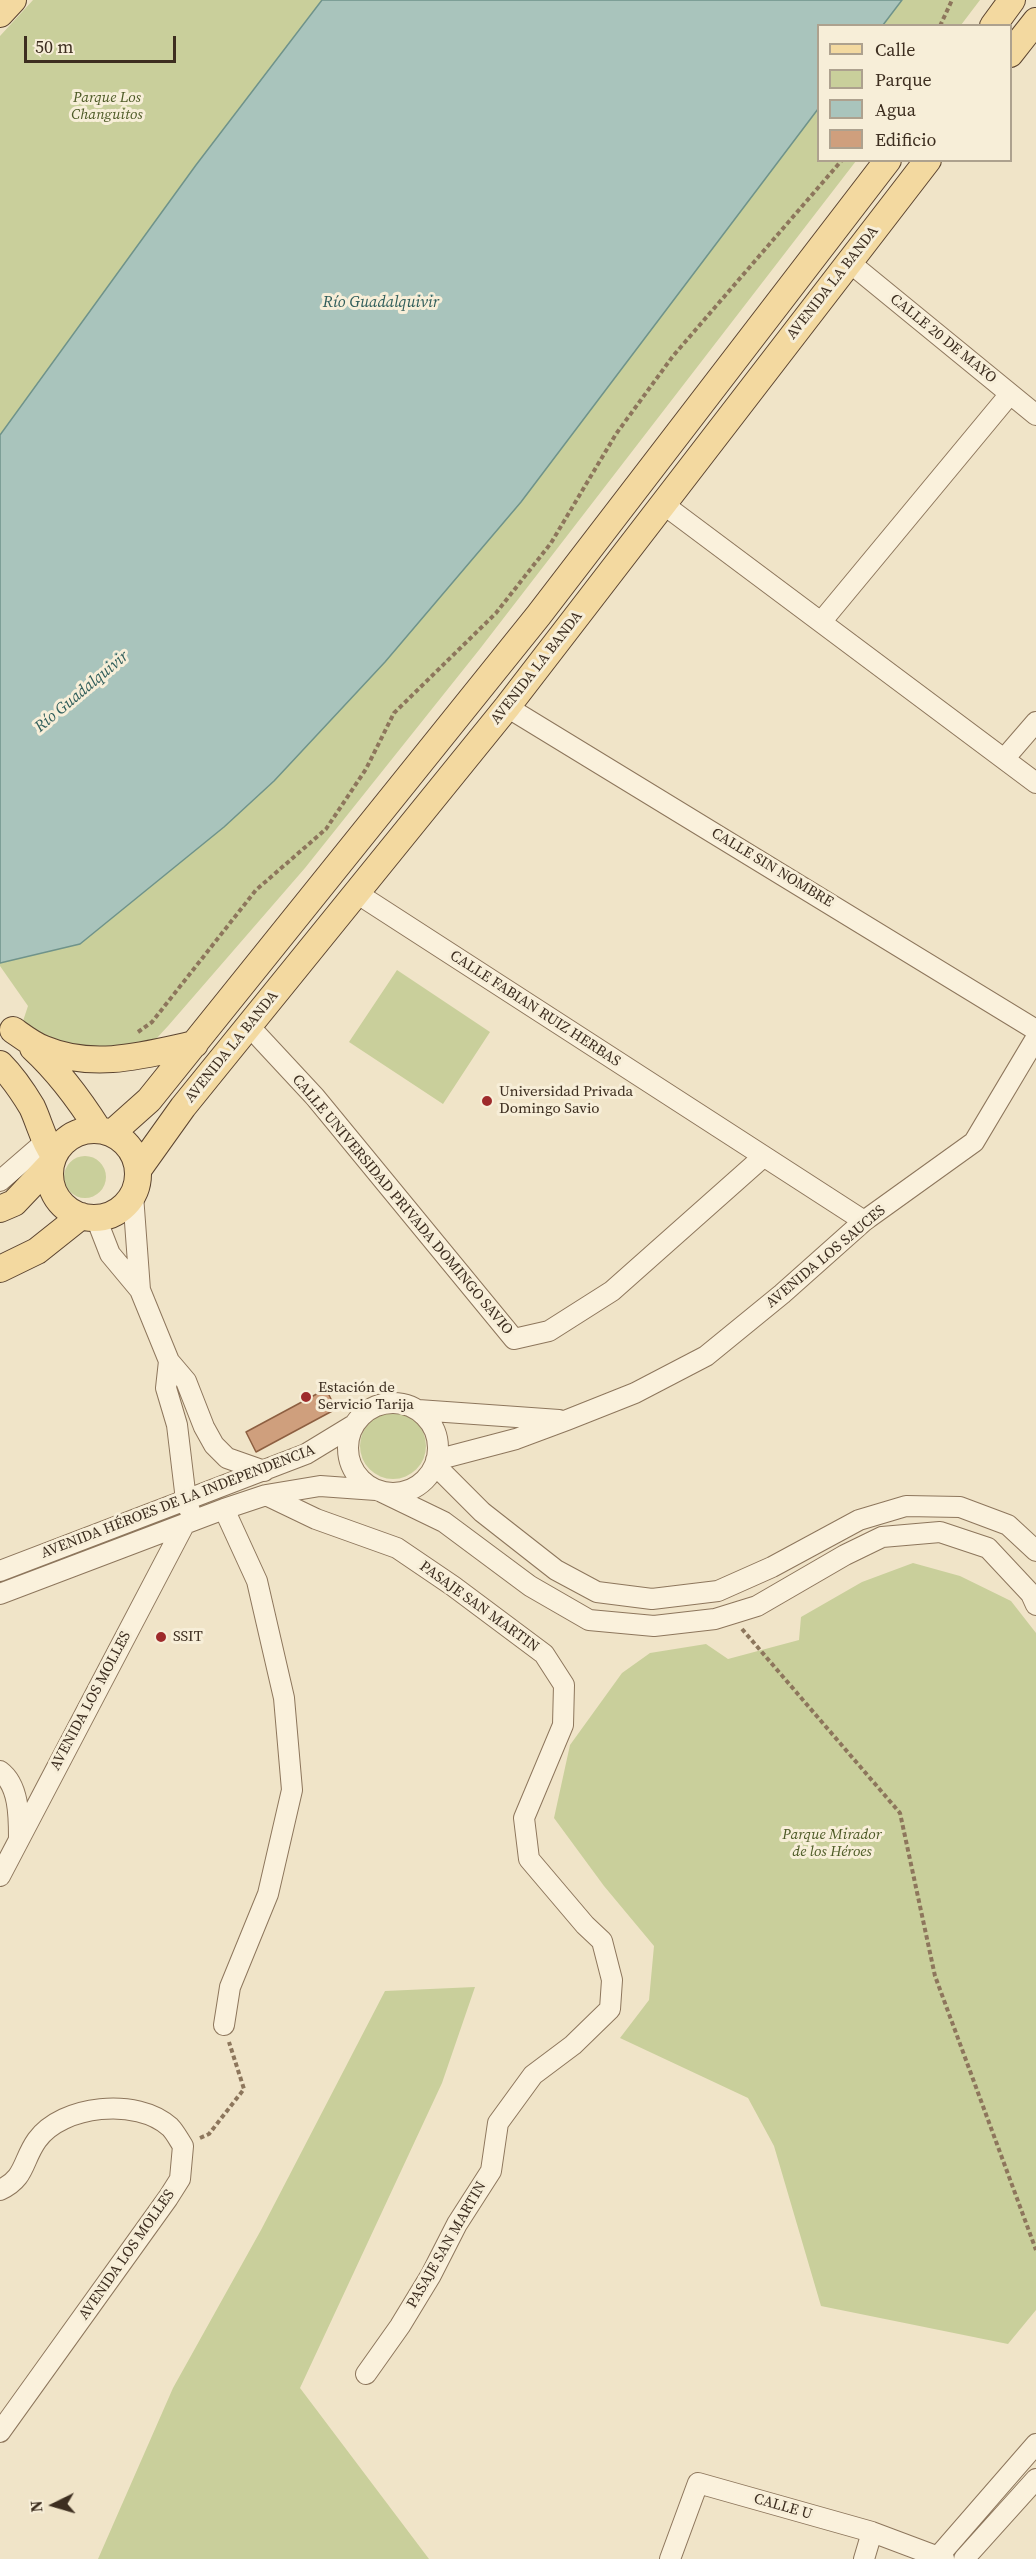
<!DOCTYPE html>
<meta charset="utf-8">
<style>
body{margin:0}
#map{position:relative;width:1036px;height:2559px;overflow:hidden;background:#f0e4c8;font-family:"Source Serif 4",serif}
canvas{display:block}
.legend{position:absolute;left:817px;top:24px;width:195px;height:138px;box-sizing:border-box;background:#f7eed8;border:2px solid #ada18e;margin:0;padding:8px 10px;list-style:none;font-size:18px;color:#3d2e20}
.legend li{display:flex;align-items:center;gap:12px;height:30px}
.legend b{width:30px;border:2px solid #ada18e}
.north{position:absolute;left:24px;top:2475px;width:60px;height:60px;-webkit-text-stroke:4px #f7eed8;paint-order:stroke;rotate:265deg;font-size:16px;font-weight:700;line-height:24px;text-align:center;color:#3d2e20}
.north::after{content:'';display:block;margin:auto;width:21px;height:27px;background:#3d2e20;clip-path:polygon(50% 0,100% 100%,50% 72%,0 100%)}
.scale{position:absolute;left:24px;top:36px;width:152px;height:27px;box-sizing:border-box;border:3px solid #3d2e20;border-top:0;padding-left:8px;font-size:18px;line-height:21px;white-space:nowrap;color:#3d2e20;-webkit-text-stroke:4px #f7eed8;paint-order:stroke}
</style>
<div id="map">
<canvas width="1036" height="2559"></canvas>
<ul class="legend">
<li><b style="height:8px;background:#f3d9a0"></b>Calle</li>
<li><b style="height:16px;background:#c9cf9b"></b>Parque</li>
<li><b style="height:16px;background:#a9c4bc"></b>Agua</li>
<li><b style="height:16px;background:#cf9f7d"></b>Edificio</li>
</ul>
<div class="north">N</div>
<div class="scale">50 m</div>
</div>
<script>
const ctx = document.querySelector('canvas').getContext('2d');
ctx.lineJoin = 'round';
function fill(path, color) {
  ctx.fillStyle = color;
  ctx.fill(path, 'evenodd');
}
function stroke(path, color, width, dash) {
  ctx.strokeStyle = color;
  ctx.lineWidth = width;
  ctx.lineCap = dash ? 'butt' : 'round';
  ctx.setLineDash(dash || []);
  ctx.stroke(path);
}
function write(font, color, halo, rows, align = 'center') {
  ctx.font = font + ' "Source Serif 4",serif';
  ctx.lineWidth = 6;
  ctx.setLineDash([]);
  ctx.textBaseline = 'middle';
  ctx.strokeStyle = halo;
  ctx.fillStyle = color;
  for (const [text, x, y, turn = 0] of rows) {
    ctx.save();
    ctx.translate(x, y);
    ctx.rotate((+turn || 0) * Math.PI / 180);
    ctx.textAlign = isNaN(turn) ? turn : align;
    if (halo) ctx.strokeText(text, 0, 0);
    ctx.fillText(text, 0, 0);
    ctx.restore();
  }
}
const green = new Path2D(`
 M33,0h289l-126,165 -196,272v-401z
 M899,0h81l-19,25 -82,1z
 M818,104v56l38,1 -377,489 -174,218 -137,158 -13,14 -50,7h-32l-29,-11 -21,-15 5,-15 -28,-40v-3l80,-19 144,-117 50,-46z
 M397,970l93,62 -47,72 -94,-62z
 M64 1177a21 21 0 1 1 42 0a21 21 0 1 1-42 0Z
 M360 1446a33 33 0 1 1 66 0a33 33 0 1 1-66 0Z
 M913,1563l47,13 51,25 25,32v677l-28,34 -187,-38 -47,-160 -26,-48 -128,-60 29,-38 5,-54 -50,-60 -50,-68 16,-73 52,-72 28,-20 56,-9 22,15 71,-19 2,-23 61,-35z
 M475,1987l-33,96 -142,305 129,171h-331l75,-171 88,-158 124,-239z`);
const water = new Path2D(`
 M322,0h580l-19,25 -65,1v83l-297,393 -136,160 -111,119 -50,46 -144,117 -80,19v-528l196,-270z`);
const building = new Path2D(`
 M326,1389l10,20 -80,43 -10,-20z`);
const path = new Path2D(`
 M940,26l12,-26
 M138,1032l14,-10 104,-132 70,-61 40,-60 28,-56 102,-100 55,-70 65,-109 57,-78 169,-196
 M742,1629l158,184 35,163 101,274
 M200,2138l9,-4 35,-45 -15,-47`);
const minor = new Path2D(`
 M849,262l187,153
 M663,504l373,279
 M821,622l189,-228
 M507,707l529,323
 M1004,759l32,-37
 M358,894l506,327
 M249,1026l66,71 199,242 35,-8 63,-40 151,-134
 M0,1181l45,-39
 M133,1195l7,95
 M96,1218l14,36 30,36 29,71 17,20 18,46 10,18 13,13 37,13
 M169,1361l-3,27 11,37 9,75 4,11
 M348 1448a45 45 0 1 1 90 0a45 45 0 1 1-90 0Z
 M418,1410l141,10
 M436,1460l80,-21 51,-19 68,-27 71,-37 76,-62 82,-73 110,-79 62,-104
 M435,1465l47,47 74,58 41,22 55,7 66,-8 54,-24 87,-47 47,-14 54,1 48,18 28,26
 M382,1492l62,30 86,64 59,34 65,6 61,-7 42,-13 88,-51 37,-18 58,-5 48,16 43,46 5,11
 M266,1495l50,24 81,29 56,38 91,68 20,31 -1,40 -39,93 5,41 56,66 17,16 10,39 -2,29 -37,36 -40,30 -35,48 -7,48 -34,53 -26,51 -31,51 -34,48
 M0,1571l306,-117 46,-28
 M0,1594l224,-85 42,-14 54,-9 56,4
 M0,1771c19,14 19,45 19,67
 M0,1876l183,-349
 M224,2025l6,-38 38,-93 24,-104 -8,-92 -27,-117 -33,-72
 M0,2190c26,-12 22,-29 37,-50 25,-35 100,-43 133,-13 5,5 9,13 13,19l-3,33 -12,19 -168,234
 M670,2559l28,-76 174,49 72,27
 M864,2559l8,-27
 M936,2559l100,-115
 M964,2559l72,-80`);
const major = new Path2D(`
 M0,14l13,-14
 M993,26l19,-26
 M1010,54l26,-33
 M13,1030c10,7 20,15 31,19 50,21 101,6 151,-5
 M33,1048c26,24 46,51 65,81
 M0,1064c12,12 23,28 32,43 8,17 11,34 22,48
 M50 1174a44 44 0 1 1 88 0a44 44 0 1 1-88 0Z
 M112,1133l37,-33 389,-484 350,-456
 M138,1170l45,-63 324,-400 421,-547
 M0,1209l14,-6 37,-39
 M0,1269l37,-18 44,-35`);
const markers = [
 [487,1101,6,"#9e2a2b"],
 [306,1397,6,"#9e2a2b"],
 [161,1637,6,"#9e2a2b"]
];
const parkNames = [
 ["Parque Los",107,98],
 ["Changuitos",107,115],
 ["Parque Mirador",832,1835],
 ["de los Héroes",832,1852]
];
const streetNames = [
 ["AVENIDA LA BANDA",833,283,-52],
 ["CALLE 20 DE MAYO",943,339,39],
 ["AVENIDA LA BANDA",537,668,-52],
 ["CALLE SIN NOMBRE",772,868,31],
 ["CALLE FABIAN RUIZ HERBAS",535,1009,33],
 ["AVENIDA LA BANDA",232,1047,-51],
 ["CALLE UNIVERSIDAD PRIVADA DOMINGO SAVIO",402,1205,50],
 ["AVENIDA LOS SAUCES",826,1257,-40],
 ["AVENIDA HÉROES DE LA INDEPENDENCIA",178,1502,-21],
 ["PASAJE SAN MARTIN",479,1607,36],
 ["AVENIDA LOS MOLLES",91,1701,-62],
 ["PASAJE SAN MARTIN",447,2245,-60],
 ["AVENIDA LOS MOLLES",127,2255,-55],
 ["CALLE U",783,2507,16]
];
const poiNames = [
 ["Universidad Privada",499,1092],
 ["Domingo Savio",499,1109],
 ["Estación de",318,1388],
 ["Servicio Tarija",318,1405],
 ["SSIT",173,1637]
];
const waterNames = [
 ["Río Guadalquivir",381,303],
 ["Río Guadalquivir",82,692,-40]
];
fill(green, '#c9cf9b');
fill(water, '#a9c4bc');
stroke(water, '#6f938a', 1.5);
fill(building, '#cf9f7d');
stroke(building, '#8d5f41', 1.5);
stroke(minor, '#8d765c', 22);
stroke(major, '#5b4430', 28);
stroke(path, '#8d765c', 4, [4.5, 3]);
stroke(minor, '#faf1dc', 20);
stroke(major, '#f3d9a0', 26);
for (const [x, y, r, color] of markers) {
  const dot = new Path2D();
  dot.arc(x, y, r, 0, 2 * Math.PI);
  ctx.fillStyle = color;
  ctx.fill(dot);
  stroke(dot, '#f7eed8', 2);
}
write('italic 15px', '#4d5a26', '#f7eed8', parkNames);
write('15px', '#3d2e20', '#f7eed8', streetNames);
write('15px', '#3d2e20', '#f7eed8', poiNames, 'left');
write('italic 16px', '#2f5d5a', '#f7eed8', waterNames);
</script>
